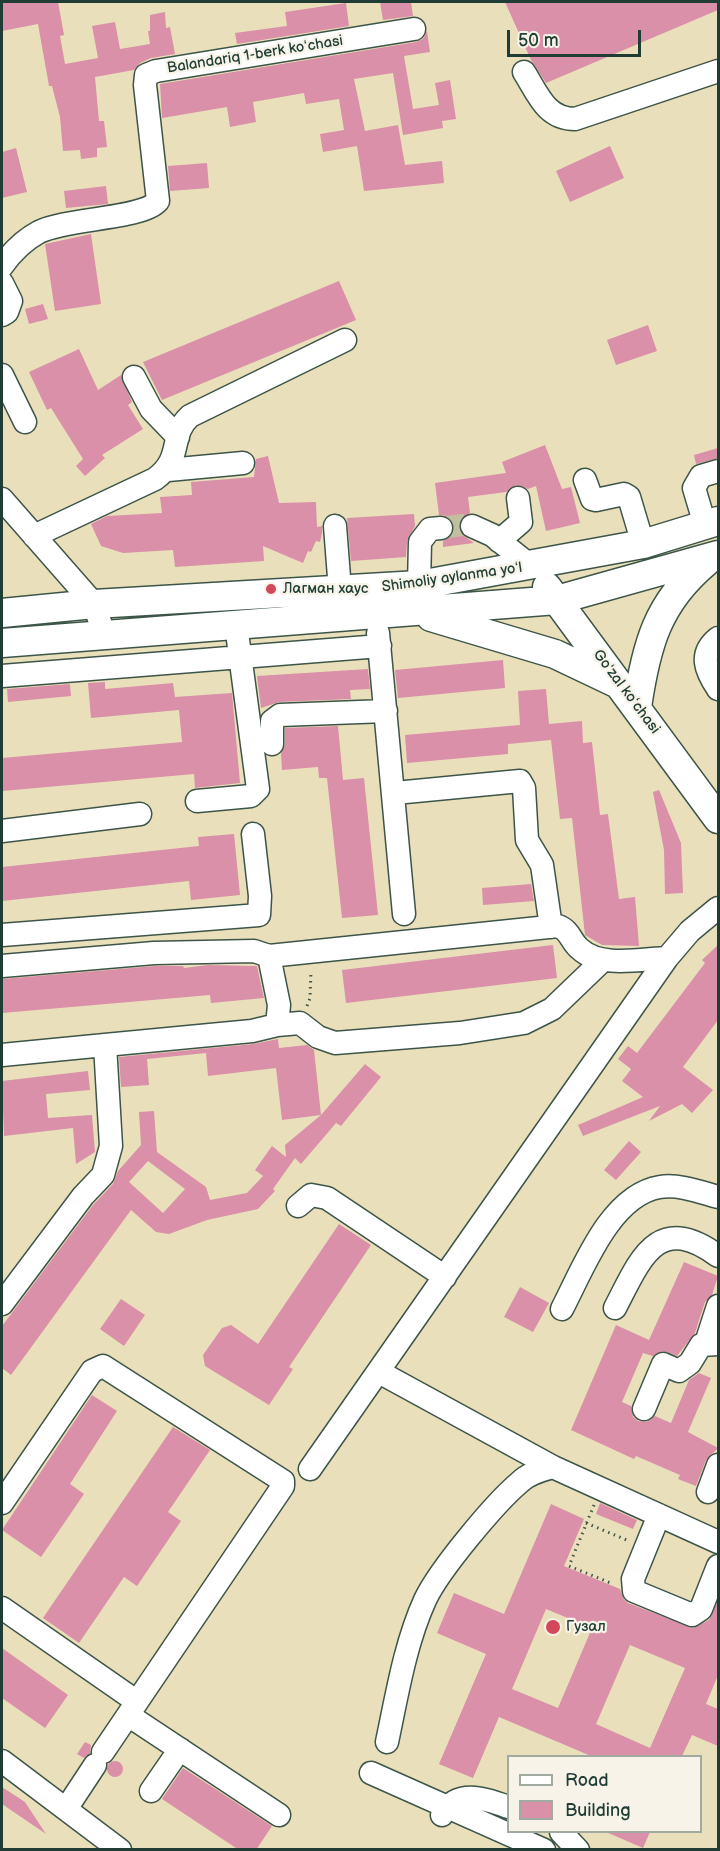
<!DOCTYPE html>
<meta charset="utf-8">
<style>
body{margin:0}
#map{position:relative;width:720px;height:1851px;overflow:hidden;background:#eadfbb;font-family:"Balsamiq Sans",sans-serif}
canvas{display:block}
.frame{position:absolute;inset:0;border:3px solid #1f3d34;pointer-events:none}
.legend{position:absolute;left:507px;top:1755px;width:195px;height:78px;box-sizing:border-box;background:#f7f3e8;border:2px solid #a1aaa0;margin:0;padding:8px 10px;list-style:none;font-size:18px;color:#1f3d34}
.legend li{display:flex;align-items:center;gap:12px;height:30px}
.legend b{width:30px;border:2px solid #a1aaa0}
.scale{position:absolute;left:507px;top:30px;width:134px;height:27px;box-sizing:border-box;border:3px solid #1f3d34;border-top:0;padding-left:8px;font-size:18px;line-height:21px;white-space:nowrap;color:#1f3d34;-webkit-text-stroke:4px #f7f3e8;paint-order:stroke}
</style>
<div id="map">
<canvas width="720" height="1851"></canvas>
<div class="frame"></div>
<ul class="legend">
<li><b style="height:8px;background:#fff"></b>Road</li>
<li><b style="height:16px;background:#d990a8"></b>Building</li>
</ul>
<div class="scale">50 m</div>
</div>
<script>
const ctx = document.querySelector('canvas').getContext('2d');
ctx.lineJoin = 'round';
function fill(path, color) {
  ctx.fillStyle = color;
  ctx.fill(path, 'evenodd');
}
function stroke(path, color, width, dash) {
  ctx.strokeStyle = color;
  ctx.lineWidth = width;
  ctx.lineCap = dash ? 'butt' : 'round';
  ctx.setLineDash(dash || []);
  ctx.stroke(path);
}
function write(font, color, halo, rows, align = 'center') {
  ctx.font = font + ' "Balsamiq Sans",sans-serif';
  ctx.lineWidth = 4.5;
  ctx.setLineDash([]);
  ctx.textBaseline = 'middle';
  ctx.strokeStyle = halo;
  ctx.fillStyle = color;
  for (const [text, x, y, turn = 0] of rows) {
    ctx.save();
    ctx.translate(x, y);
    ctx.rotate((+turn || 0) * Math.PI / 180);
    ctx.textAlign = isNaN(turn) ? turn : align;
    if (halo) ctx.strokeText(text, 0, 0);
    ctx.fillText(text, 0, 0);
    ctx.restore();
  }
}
const building = new Path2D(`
 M2,2h56l6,33 -4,1 5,28 33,-6 -6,-32 23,-4 5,27 30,-5 -2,-13h2v-16l15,-3 1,16 4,-1 5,27 -24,4 -11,5 -6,7 -39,7 4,44h5l3,26 -10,1v9l-16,2 -1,-9 -17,1 -3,-34 -8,-31h-3l-11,-62 -36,7z
 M380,2h31l2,14 -30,4z
 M505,2h213v8l-172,73 -15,-23z
 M346,3l3,23 -112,18 -2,-11 52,-7 -2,-14z
 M427,31l3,21 -26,4 9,53 26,-4 -4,-22 15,-3 6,39 -14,2 1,7 -40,7 -10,-62 -39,6 11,52 33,-6 7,40 37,-4 2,22 -80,8 -7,-45 -34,6 -3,-18 24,-4 -5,-31 -33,5 -2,-11 -51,9 3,20 -26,5 -3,-20 -65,11 -2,-34 256,-42 7,-3z
 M610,146l14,32 -54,24 -14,-31z
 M16,148l11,44 -25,6v-46z
 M207,163l2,25 -39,3 -2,-25z
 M106,186l2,18 -42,4 -2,-17z
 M91,234l10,70 -46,7 -10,-67z
 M339,281l17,39 -194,80 -19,-38z
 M43,304l5,15 -19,5 -4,-15z
 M648,325l9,26 -41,14 -9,-25z
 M79,349l19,41 23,-15 11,27 -4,3 15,24 -41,26 3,3 -20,18 -9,-10 7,-7 -32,-51 -4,2 -18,-38z
 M545,445l17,44 9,-2 9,36 -34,8 -10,-45 -8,3 -12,-4 -10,7 -38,5 2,16 -10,7 -1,8 2,6 13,9 -31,4v-6l10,-7 1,-8 -7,-10 -8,-1 -4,-32 71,-10 -4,-11z
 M718,448v10l-22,6 -2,-9z
 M268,456l11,47 37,-1 1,25 5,-1v7l-2,9 -4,-1 -5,11 -3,-1 -5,12 -40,-17 1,15 -89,6 -2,-17 -50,3 -22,-7 -10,-22 16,-8 55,-3 -2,-16 32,-2 -1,-13 63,-5 2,-18z
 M414,514l1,12 -8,15 -1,16 -55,4 -4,-43z
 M503,660l2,28 -107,10 -3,-28z
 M368,669l2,20 -20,1 1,9 -72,3 -18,6 -4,-32z
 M105,682v7l68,-6 2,14 57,-4 8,90 -45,5 -1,-14 -192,17v-33l180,-16 -3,-32 -88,8 -3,-35z
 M70,684l1,12 -63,6 -1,-13z
 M546,689l3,35 33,-3 1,22 9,-1 8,73 8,-1 11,85 16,-2 4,49 -37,-1 -17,-10 -13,-117 -12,1 -9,-79 -43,4v10l-101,9 -2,-28 115,-10 -2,-34z
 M338,726l5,54 21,-2 14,137 -36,3 -15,-140h-8l-1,-11 -36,3 -1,-17 4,-8v-17z
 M659,790l22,53 2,50 -18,1 -1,-44 -11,-58z
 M234,834l6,61 -49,5 -2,-19 -187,20v-34l197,-21 -1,-9z
 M531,884l3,17 -51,4 -1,-17z
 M553,945l4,33 -211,25 -4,-33z
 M718,945v75l-35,47 30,23 -21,23 -10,-9 -33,17 11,-15 -77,30 -5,-11 65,-28 -21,-16 9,-12 -13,-10 10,-13 9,7 68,-90 -3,-3z
 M208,965l49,1 7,32 -53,5 -1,-8 -208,18v-34l153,-13h28l1,2z
 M278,1039l1,9 28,-3 7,5 7,65 -39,5 -6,-52 -68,8 -2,-23 -59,6 2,26 -28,2 -2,-30 134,-13z
 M365,1064l16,13 -40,49 -5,-3 -35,41 -6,-6 -22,31 2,2 -17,18 -51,11 -38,14 -13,-2 -25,-22 -120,165 -9,-7v-42l91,-121 20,-21 5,-13 23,-26 -2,-33 15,-1 3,41 49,35 4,13 37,-7 16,-17 -8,-6 17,-24 14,11 -1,-12 36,-30zM148,1161l37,28 -22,24 -34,-31z
 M88,1071l2,19 -44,4 2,24 44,-3 3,37 -19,12 -3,-36 -69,8 -2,-55z
 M629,1141l12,11 -25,28 -12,-10z
 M339,1224l32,21 -82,122 4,2 -24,36 -64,-39 -2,-11 19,-27 9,-3 27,19z
 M684,1262l34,14 -6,19 -7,7 -10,31 -18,23 -15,-5 -9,5 -10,-3 -21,49 9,4 2,11 5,4 8,1 9,-6 16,7 18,-43 10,-7 12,5 -23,54 30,16 -12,12 -10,26 -18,-7 2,-4 -44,-19 -2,3 -63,-29 45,-105 33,15z
 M520,1287l29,16 -16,29 -29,-15z
 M121,1299l24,16 -21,31 -24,-17z
 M92,1395l25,16 -47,73 14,10 -43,63 -39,-27z
 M173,1427l37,23 -42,62 13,9 -44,65 -13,-9 -45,66 -36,-25z
 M600,1503l37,17 -4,9 -37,-15z
 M551,1504l33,15 -20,47 56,23 3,9 5,5 65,25 16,-8 9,-19v74l-12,29 12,5v37l-26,-11 -10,21h-91l-92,-39 -26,61 -34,-14 47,-110 -49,-21 17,-40 50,21zM546,1609l46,19 -34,80 -46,-19zM630,1645l55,23 -35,80 -54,-24z
 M2,1648l66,47 -23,33 -43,-30z
 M85,1742l6,3 -1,8 -6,5 -7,-4z
 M107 1769a8 8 0 1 1 16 0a8 8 0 1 1-16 0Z
 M183,1768l89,58 -16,24h-17l-77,-51z
 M2,1787l23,15 21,32 -44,-30z
 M606,1832h44l-7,16z`);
const minorTunnel = new Path2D(`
 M441,528l21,-3 10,1`);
const path = new Path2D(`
 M307,1006l3,-8 1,-27
 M594,1505l-25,61 44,18
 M586,1523l43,18`);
const minor = new Path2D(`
 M524,72c14,22 22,47 51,47l143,-48
 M2,266c10,-14 22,-26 37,-34 28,-14 104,-13 119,-31l-13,-116 1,-10 10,-4 258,-42
 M2,283l9,18 -4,11 -5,3
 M2,375l23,47
 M134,377l17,32 27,28
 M168,470l75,-7
 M585,480l7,19 4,1 28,-6 5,3 14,47
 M2,499l92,105 10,30
 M705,525l-11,-37 7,-12 17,-5
 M335,526l5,64
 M472,526l20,9 40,32
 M34,536l121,-57c29,-21 13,-43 35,-63l155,-76
 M499,541l22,-19 -3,-24
 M419,585l1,-43 10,-13 11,-1
 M378,633l26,281
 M718,638c-20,16 -12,33 0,51
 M2,676l378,-30
 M272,744v-23l8,-6 106,-4
 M395,793l125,-12 4,7 3,52 15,25 9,62
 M197,801l54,-5 7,-7 -22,-164
 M2,831l138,-17
 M2,935l257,-20 1,-19 -7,-62
 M2,966l152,-13 100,-2 15,5 289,-30c12,4 13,16 22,23 20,19 61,10 87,9
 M277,1025l23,-2 18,14 17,6 125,-10 64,-10 28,-14 51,-49
 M2,1055l103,-10
 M298,1206l13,-11 16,3 118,79
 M2,1304l81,-108 20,-21 8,-29 -6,-101 147,-14 25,-6 2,-20 -10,-49
 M615,1308c25,-48 42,-97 103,-52
 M562,1309c21,-40 48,-114 98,-122 19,-3 40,5 58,10
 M706,1343l12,-37
 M379,1372l174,95
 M644,1409l19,-45 16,7 11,-8 11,-18 17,-1
 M310,1469l357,-511 23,-27 28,-23
 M708,1492l10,-27
 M2,1503l90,-132 11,-5 180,115v5l-180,266
 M659,1515l-26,64 1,12 58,24 9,-6 17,-43
 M2,1608l134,93
 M128,1715l151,100
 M387,1742c10,-47 18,-98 38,-142 14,-30 70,-97 95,-118 9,-9 22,-12 33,-15l165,75
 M2,1761l118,89
 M371,1773l173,77
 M151,1791l29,-42
 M66,1809l29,-44
 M442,1815c15,-27 44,-16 66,-8
 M561,1832l17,18`);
const major = new Path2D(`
 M547,587l171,232
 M2,613l92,-9 325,-19 224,-41 75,-23
 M431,617l124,37 61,29
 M2,643l555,-43 161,-45
 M637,707c9,-61 20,-104 69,-145`);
const markers = [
 [271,589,6,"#d1495b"],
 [553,1627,8,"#d1495b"]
];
const streetNames = [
 ["Balandariq 1-berk koʻchasi",255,55,-9],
 ["Shimoliy aylanma yoʻl",452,578,-8],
 ["Goʻzal koʻchasi",626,692,53]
];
const poiNames = [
 ["Лагман хаус",283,589],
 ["Гузал",566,1627]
];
fill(building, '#d990a8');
stroke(minorTunnel, '#c1bfa0', 22, [22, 11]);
stroke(minor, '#3d5548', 25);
stroke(major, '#3d5548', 31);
stroke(path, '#3d5548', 3, [1.5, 4.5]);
stroke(minor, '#fff', 22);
stroke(major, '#fff', 28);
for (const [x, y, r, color] of markers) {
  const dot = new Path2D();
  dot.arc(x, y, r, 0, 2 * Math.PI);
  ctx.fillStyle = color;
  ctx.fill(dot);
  stroke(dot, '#f7f3e8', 2);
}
write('15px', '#1f3d34', '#f7f3e8', streetNames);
write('15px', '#1f3d34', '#f7f3e8', poiNames, 'left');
</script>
